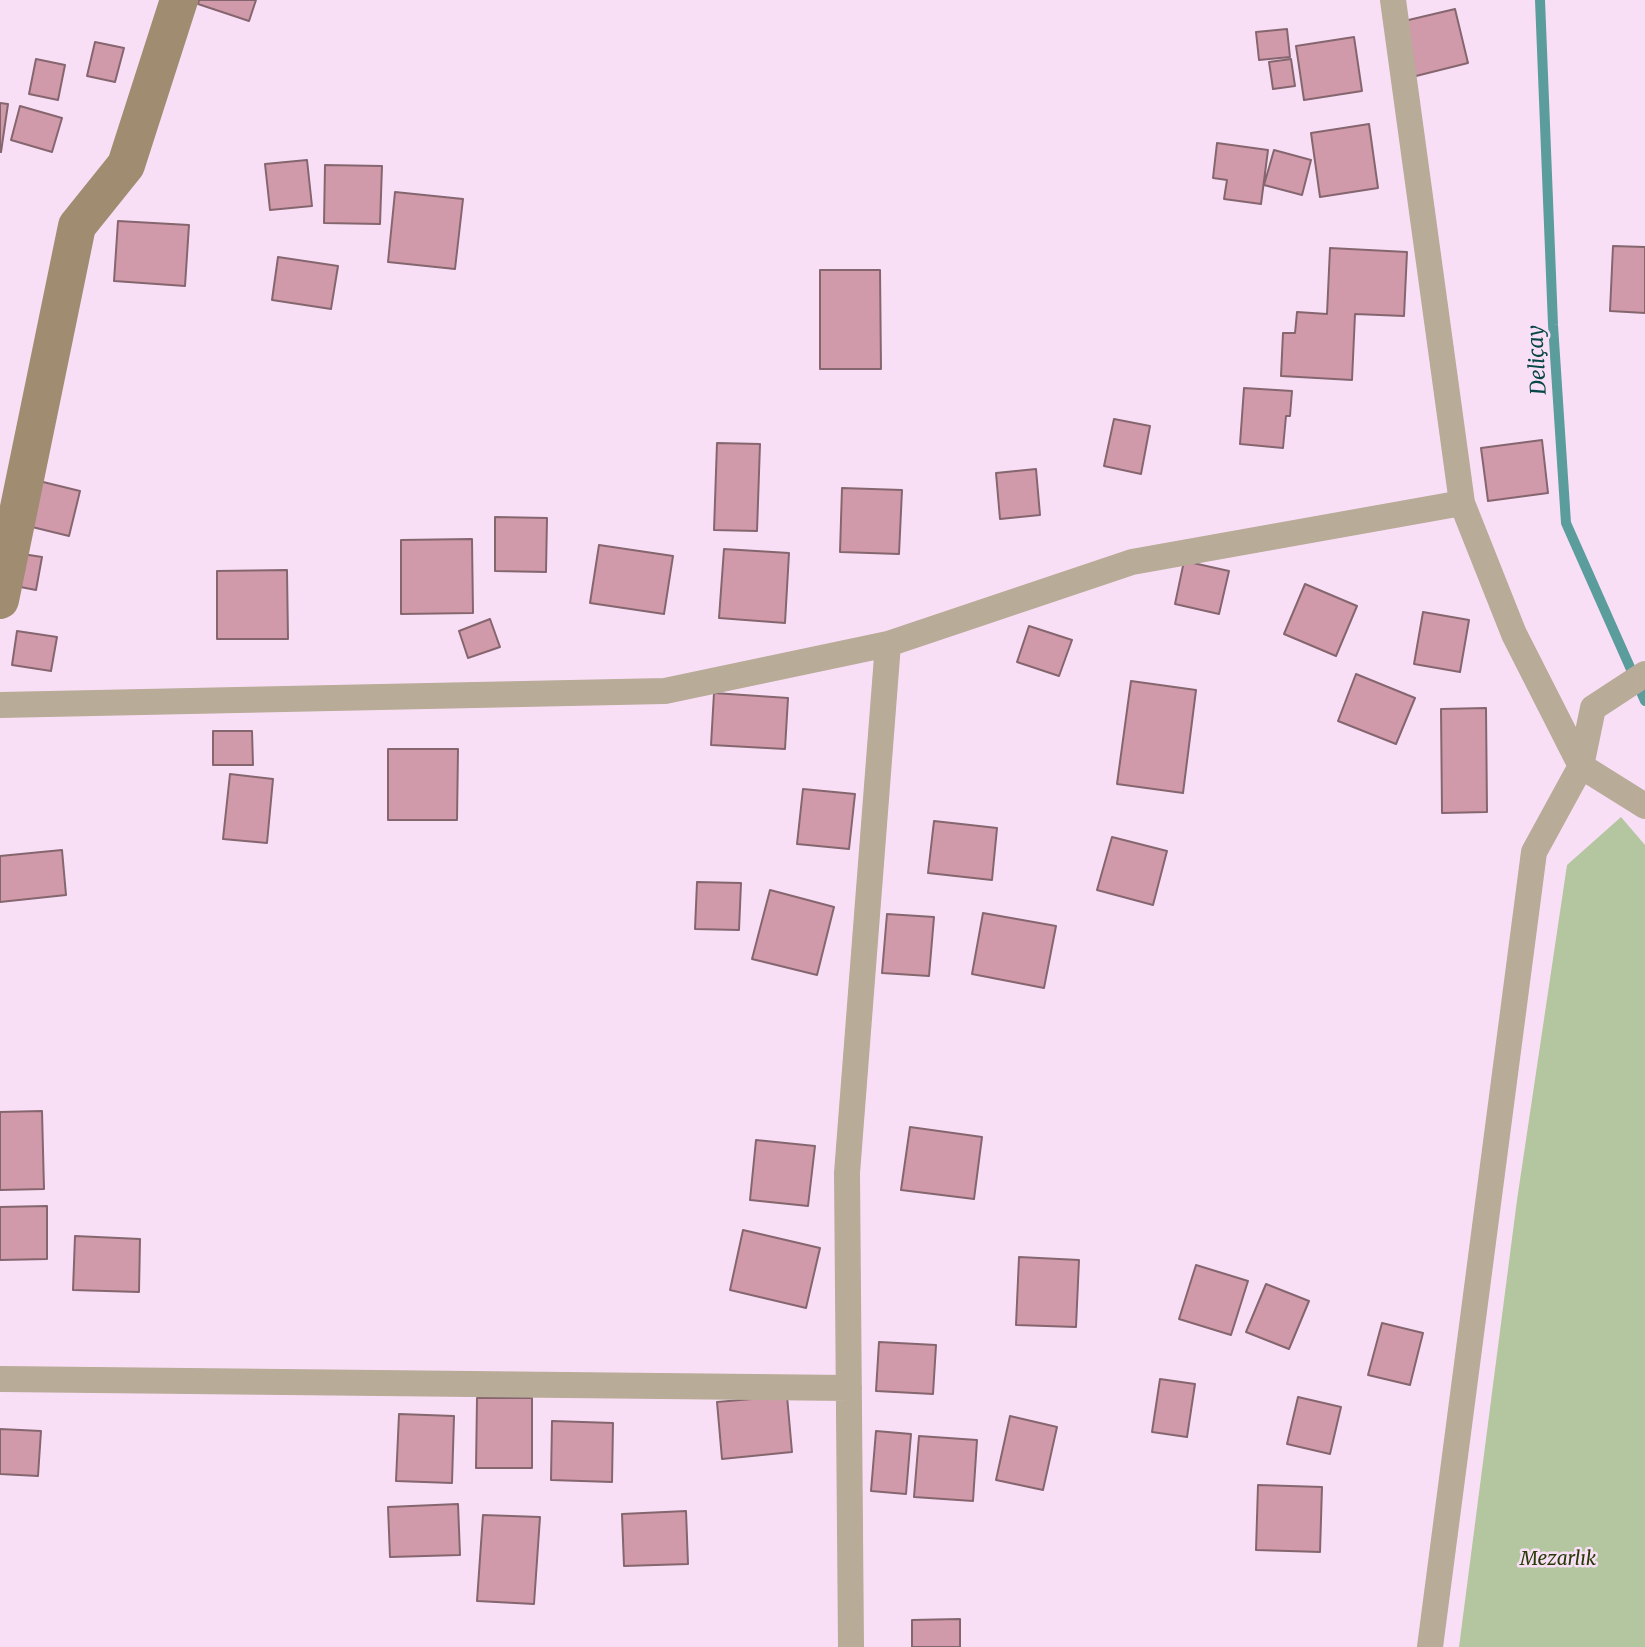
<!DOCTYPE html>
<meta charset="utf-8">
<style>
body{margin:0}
canvas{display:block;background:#f9dff6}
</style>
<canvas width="1645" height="1647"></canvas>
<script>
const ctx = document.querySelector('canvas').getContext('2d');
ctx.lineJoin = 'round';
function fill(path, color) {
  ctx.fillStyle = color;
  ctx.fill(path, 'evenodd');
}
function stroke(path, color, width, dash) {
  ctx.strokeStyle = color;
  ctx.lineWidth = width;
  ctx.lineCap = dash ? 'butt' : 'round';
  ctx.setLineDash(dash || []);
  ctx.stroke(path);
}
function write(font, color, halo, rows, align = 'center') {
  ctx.font = font + ' Merriweather,serif';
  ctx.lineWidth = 5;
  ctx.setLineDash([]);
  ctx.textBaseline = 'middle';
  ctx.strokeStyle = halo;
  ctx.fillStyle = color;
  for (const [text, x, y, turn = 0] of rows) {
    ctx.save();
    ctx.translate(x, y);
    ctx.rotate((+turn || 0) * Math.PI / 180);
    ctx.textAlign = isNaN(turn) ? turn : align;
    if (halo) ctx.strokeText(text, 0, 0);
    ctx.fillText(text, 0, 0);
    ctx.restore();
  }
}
const green = new Path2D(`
 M1621,817l24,28v802h-186l58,-447 50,-335z`);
const stream = new Path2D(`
 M1540,0l13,325 13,198 79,178`);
const building = new Path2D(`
 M199,0h57l-7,21 -51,-17z
 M1455,9l13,54 -56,14 -12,-55z
 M1287,29l3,28 -31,3 -3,-28z
 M1354,37l8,54 -58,9 -8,-54z
 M95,42l29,6 -9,34 -28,-6z
 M36,59l29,6 -7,35 -29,-6z
 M1291,59l4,27 -22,3 -4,-27z
 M0,103l8,1 -7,48h-1z
 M20,106l42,12 -10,34 -41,-12z
 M1369,124l9,64 -58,9 -9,-64z
 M1217,143l51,7 -7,54 -37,-5 3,-19 -14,-2z
 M1274,150l37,10 -9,35 -38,-10z
 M307,160l5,46 -42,4 -5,-46z
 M325,165l57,1 -2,58 -56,-1z
 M395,192l68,7 -8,70 -67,-7z
 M118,221l71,4 -4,61 -71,-5z
 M1613,246l32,1v66l-35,-2z
 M1330,248l77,4 -3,64 -49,-2 -3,66 -71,-4 2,-43h12l2,-21 30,2z
 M278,257l60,9 -7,43 -59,-9z
 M820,270h60l1,99h-61z
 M1244,388l48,3 -2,25h-4l-3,32 -43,-4z
 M1114,419l36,7 -9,48 -37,-8z
 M1542,440l6,53 -60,8 -7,-53z
 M717,443l43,1 -3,87 -43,-1z
 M1036,469l4,46 -40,4 -4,-46z
 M39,481l41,10 -11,45 -41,-10z
 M842,488l60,2 -3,64 -59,-2z
 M495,517l52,1 -1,54 -51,-1z
 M472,539l1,74 -72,1v-74z
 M599,545l74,11 -9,58 -74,-11z
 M724,549l65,4 -4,70 -66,-5z
 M16,553l26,4 -6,33 -26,-5z
 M1184,561l45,10 -10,43 -44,-10z
 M287,570l1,69h-71v-68z
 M1305,584l52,22 -21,50 -52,-22z
 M1423,612l46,8 -9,52 -46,-8z
 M490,619l10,28 -32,11 -9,-27z
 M1029,626l43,14 -13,36 -42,-14z
 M17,631l40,6 -6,34 -39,-6z
 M1356,674l59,24 -19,46 -58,-23z
 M1131,681l65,9 -13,103 -66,-9z
 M714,693l74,5 -3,51 -74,-4z
 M1486,708l1,104 -45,1 -1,-104z
 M213,731h39l1,34h-40z
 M388,749h70l-1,71h-69z
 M230,774l43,5 -6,64 -44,-4z
 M803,789l52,5 -6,55 -52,-5z
 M934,821l63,7 -5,52 -64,-7z
 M1112,837l55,14 -14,54 -56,-15z
 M62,850l4,45 -66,7v-46z
 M697,882l44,1 -2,47 -44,-1z
 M770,890l64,17 -17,68 -65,-16z
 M983,913l73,13 -12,62 -72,-14z
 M887,914l47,3 -5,59 -47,-3z
 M42,1111l2,78 -44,1v-78z
 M910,1127l72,10 -8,62 -73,-9z
 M756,1140l59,6 -7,60 -58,-6z
 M47,1206v53l-47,1v-53z
 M743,1230l77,18 -14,60 -76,-18z
 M75,1236l65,3 -1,53 -66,-2z
 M1019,1257l60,3 -3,67 -60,-2z
 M1196,1265l52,16 -17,54 -52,-16z
 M1266,1284l43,17 -20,48 -43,-17z
 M1382,1323l41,10 -13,52 -42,-10z
 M879,1342l57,3 -3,49 -57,-3z
 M1160,1379l35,5 -8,53 -35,-5z
 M787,1396l5,56 -70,7 -5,-57z
 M1298,1397l43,10 -11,47 -43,-10z
 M477,1398h55v70h-56z
 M399,1414l55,2 -2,67 -56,-2z
 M1010,1416l47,11 -14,63 -47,-10z
 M552,1421l61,2 -1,59 -61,-2z
 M0,1429l41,2 -3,45 -38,-2z
 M876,1431l35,3 -5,60 -35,-3z
 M919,1436l58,4 -4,61 -59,-4z
 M1258,1485l64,2 -2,65 -64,-2z
 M458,1504l2,51 -70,2 -2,-50z
 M686,1511l2,53 -64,2 -2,-52z
 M483,1515l57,2 -6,87 -57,-3z
 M960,1619v28h-48v-27z`);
const street = new Path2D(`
 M1393,0l69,503 52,131 67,132 64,40
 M0,705l665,-14 223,-47 244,-82 330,-59
 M0,1379l849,9
 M851,1647l-4,-474 41,-529
 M1430,1647l104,-795 47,-86 12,-58 52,-34`);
const secondary = new Path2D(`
 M0,600l77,-374 49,-61 53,-165`);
const parkNames = [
 ["Mezarlık",1558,1560]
];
const waterNames = [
 ["Deliçay",1538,360,-93]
];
fill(green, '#b4c69f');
stroke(stream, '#5b9d9d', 10);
fill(building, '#d09aab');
stroke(building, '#85666f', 2);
stroke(street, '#b8ab98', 26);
stroke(secondary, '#a08d71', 38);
write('italic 19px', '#273a06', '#f9dff6', parkNames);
write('italic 21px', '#084747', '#f9dff6', waterNames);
</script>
